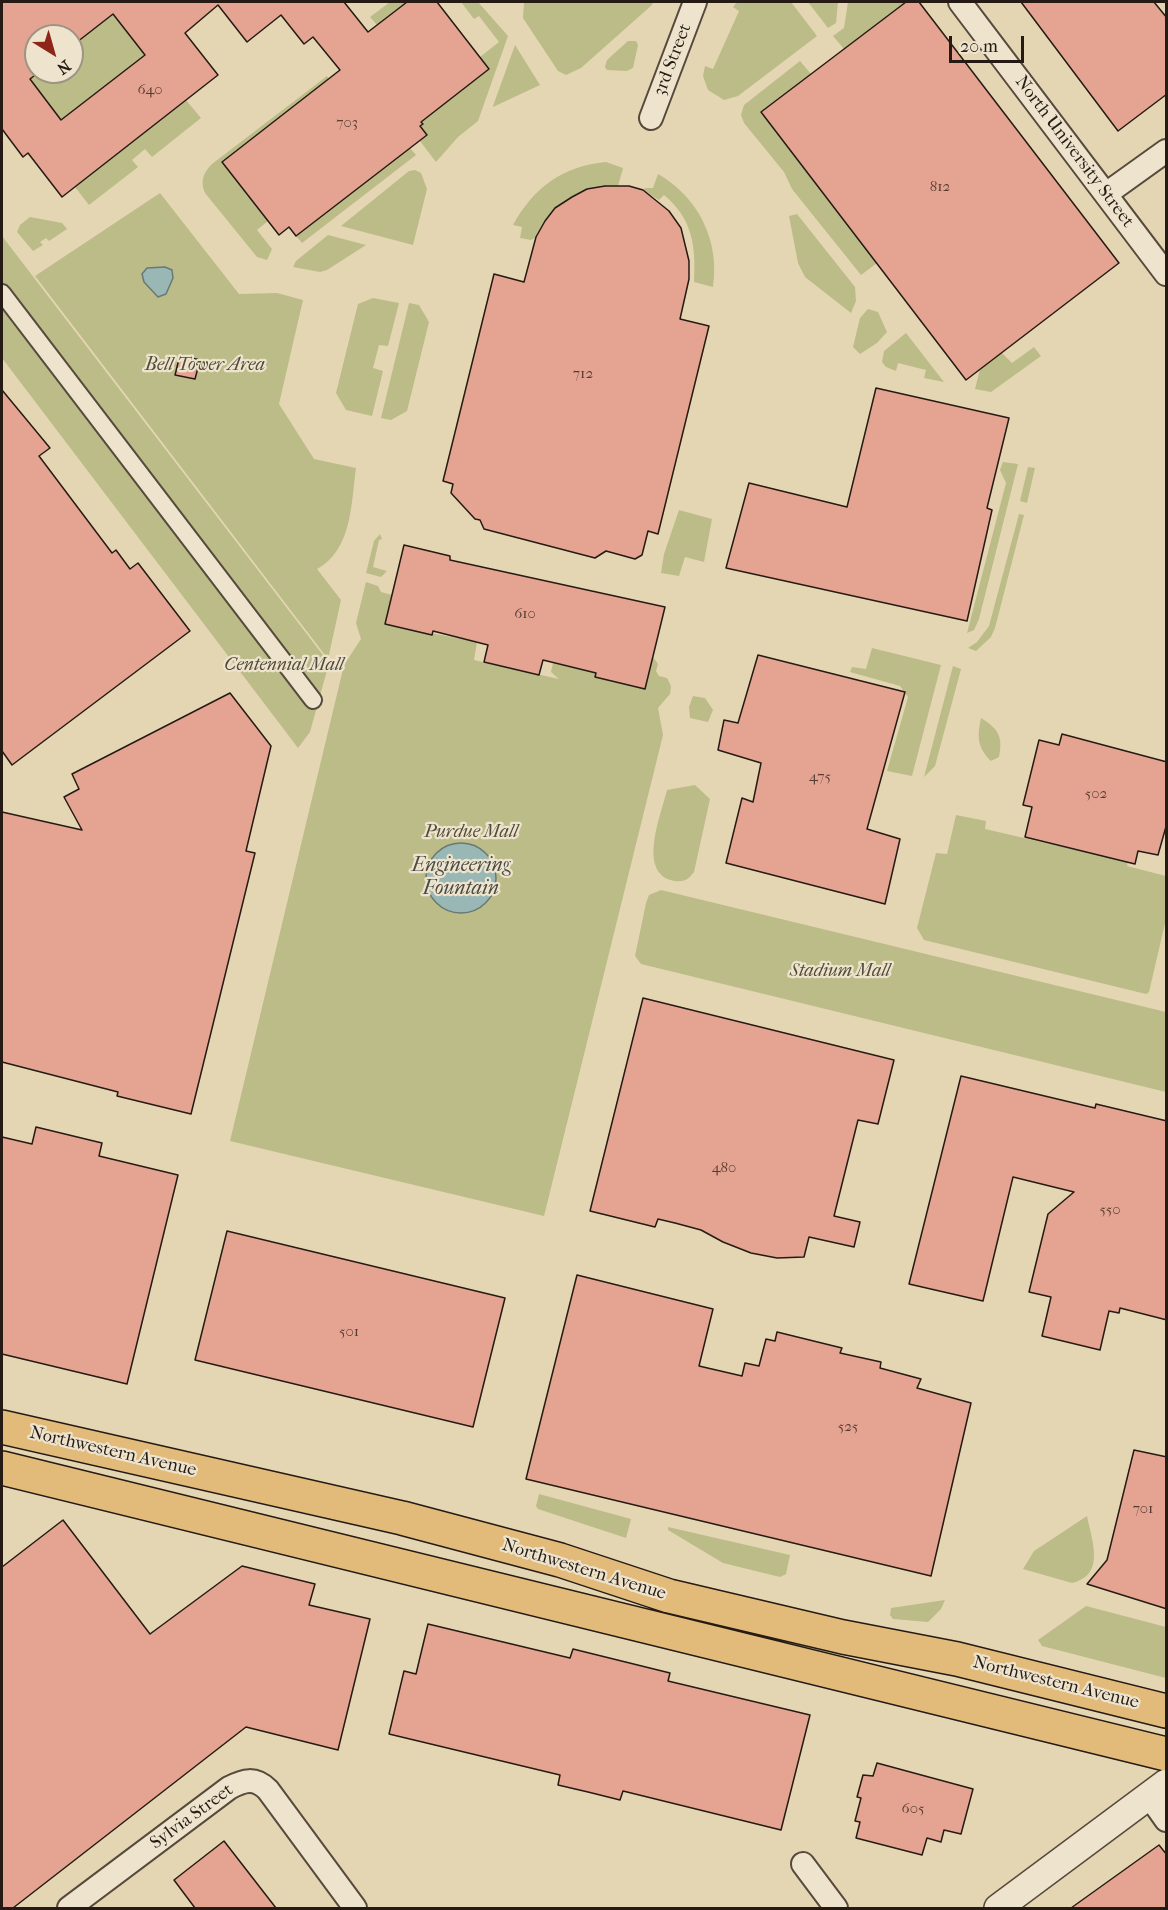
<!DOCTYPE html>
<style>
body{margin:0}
#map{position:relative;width:1168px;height:1910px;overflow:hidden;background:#e5d6b3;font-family:"IM FELL French Canon",serif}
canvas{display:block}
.frame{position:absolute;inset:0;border:3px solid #251b14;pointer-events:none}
.north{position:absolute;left:24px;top:24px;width:60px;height:60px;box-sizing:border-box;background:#eee4ce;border:2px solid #9e9484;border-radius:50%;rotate:143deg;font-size:16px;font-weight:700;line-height:24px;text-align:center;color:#251b14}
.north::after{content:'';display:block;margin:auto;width:21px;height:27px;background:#8f2418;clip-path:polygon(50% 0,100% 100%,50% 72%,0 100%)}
.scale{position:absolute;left:949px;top:36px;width:75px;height:27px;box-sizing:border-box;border:3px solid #251b14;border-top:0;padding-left:8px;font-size:18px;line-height:21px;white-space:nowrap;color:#251b14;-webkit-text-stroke:4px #eee4ce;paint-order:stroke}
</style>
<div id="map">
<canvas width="1168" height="1910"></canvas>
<div class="frame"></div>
<div class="north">N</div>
<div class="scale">20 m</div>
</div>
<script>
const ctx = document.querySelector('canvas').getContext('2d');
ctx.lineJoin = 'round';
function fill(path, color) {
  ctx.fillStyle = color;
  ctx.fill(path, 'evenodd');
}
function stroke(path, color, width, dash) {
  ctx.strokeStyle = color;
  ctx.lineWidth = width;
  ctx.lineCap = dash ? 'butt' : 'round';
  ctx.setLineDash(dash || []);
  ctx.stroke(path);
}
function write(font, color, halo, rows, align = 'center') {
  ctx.font = font + ' "IM FELL French Canon",serif';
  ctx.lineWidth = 4.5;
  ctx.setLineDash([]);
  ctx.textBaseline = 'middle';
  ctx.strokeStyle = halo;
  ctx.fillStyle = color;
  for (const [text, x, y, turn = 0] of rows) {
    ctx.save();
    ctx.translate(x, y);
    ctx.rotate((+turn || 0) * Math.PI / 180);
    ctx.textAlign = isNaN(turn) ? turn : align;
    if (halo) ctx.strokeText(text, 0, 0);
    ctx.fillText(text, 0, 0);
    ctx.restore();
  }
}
const green = new Path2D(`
 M390,2h17l-30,23 -7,-8z
 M461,2h17l30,34 -30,85 -20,16 -22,25 -16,-21 7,-6 -7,-9 3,-2 -2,-2 59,-65 19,-15 -20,-26 -5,3z
 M524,2h129l-1,3 -71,63 -15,7 -8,-4 -35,-53z
 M737,2h54l26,34 -79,60 -14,4 -16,-10 -5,-14 2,-10 8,3 26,-58 -6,-4z
 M808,2h30l-2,21 -8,5z
 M848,2h58l-62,47 -11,-13 11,-8z
 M113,14l32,41 -84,65 -31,-41 9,-7h33v-26z
 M628,41h8l2,4 -5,23 -6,3 -20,-1 -2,-3 2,-7z
 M515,45l25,40 -47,22v-1z
 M800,61l11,13 -50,38 116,151 -16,12 -69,-86 -8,-17 -40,-49 -3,-8 3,-10z
 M327,76l2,3 -107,83 46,59 -11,9 15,19 -5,11 -10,-3 -52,-64c-5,-12 -2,-20 7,-29z
 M186,100l15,18 -49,39 -7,-8 -13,11 6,7 -49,38 -14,-18z
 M410,148l6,7 -114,88 -6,-7z
 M606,162l17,6 -5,18c-38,0 -64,18 -82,51l-5,3 -11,-2 2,-11 -9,-2c21,-38 50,-59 93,-63z
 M415,170l6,3 6,16 -14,56 -72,-19 68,-55z
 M658,174c40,23 62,66 55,113l-19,-5c2,-35 -1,-63 -30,-87l-5,5 -16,-10 2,-2h8z
 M160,193l79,101 38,-1 26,7 -24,104 35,55 42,9c-5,36 -4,82 -39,101l24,31 -13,59 -293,-383z
 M797,214l58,73 1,14 -5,12 -46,-36 -7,-14 -9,-47z
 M30,217l32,6 5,6 -18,12 -3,-3 -6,4 3,3 -10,6 -16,-19 3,-7z
 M328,235l38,10 -39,25 -7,2 -27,-5 3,-6z
 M2,236l327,427 -19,69 -12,16 -296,-390z
 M373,298l26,5 -11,43 -9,-1 -6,23 10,3 -11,45 -26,-6 -10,-17 22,-89z
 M409,303l10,2 10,17 -22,89 -16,9 -10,-2z
 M868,309l10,3 9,20 -10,11 -17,11 -7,-7 7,-29z
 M906,333l38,49 -20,-4 2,-8 -28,-7 -2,8 -10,-4 -4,-5 2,-11z
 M1034,347l7,9 -50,36 -16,-3 5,-20 21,-17 11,11z
 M1003,462l15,2 -39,155 -5,11 -7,3 39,-150 -6,-13z
 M1028,467l7,1 -8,35 -7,-2z
 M679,510l33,9 -8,43 -19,-5 -6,19 -18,-3 3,-19z
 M1019,514l5,1 -29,113 -4,9 -15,14 -8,-3 9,-6 12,-16z
 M380,534l2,5 -3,1 -6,27 14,4 -6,6 -15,-4 8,-32z
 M366,582l12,4 3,6 11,3 -7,29 92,18 -3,18 85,19 -8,-7 2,-9 43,10v4l49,12 8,-32 5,7 -2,7 3,5 8,2 4,8 -1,8 -12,14 5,27 -119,481 -314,-75 114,-476 17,-26 -5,-16z
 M872,648l69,17 -29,111 -25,-5 21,-74 -8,-11 -50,-14 2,-5 14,2z
 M953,666l8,3 -26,97 -11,11z
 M693,696l12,2 8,12 -5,12 -18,-4 -1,-11z
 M981,718c18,11 22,19 18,39l-8,4c-14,-14 -14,-24 -10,-43z
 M695,785l15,14 -16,73c-6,8 -10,10 -19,9 -39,-6 -14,-66 -8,-91z
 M956,815l30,6 -1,8 143,33 -1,4 39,10v43l-17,73 -3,2 -222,-54 -7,-12 19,-75 11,1z
 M661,890l505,122v80l-525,-128 -6,-8 11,-53 3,-8z
 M539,1494l92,25 -5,19 -88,-29 -2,-3z
 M1087,1516c5,25 19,59 -15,67l-49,-14 11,-18z
 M668,1527l122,28 -4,19 -6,3 -57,-14 -55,-33z
 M945,1600l-4,9 -13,13 -35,-3 -3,-4 1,-7z
 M1086,1606l80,21v51l-124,-32 -4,-6z`);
const water = new Path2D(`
 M165,267l7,3 1,8 -7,16 -8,3 -14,-15 -2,-8 5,-6z
 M426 878a35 35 0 1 1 70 0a35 35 0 1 1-70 0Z`);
const building = new Path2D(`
 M2,2h342l24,30 39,-30h30l52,67 -68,53 2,2 -3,2 7,9 -131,101 -7,-9 -10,8 -57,-73 118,-92 -27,-33 -9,7 -23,-29 -34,27 -29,-37 -33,28 33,42 -156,122 -34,-44 -5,4 -21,-28zM113,14l32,41 -84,65 -31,-41 9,-7h-3v-36h36v10z
 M906,2h13l200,261 -153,117 -205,-268z
 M1021,2h133l13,16v76l-49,37z
 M605,186h24l14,4 26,21 12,17 8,33v18l-9,40 29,7 -51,208 -10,-3 -6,24 -7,4 -29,-8 -11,7 -111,-29 -4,-9 -5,-1 -24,-26 2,-9 -10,-3 51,-207 30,8 12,-45 9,-16 10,-13 17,-11 15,-8z
 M180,355l20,5 -5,19 -20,-4z
 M876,388l133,30 -22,90 5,2 -25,111 -241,-53 23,-85 98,24z
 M2,390l48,58 -11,8 73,97 4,-3 14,19 8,-6 52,68 -178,134 -10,-14z
 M404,545l46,11v4l215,47 -20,82 -50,-12 1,-4 -53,-13 -4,15 -55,-13 4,-17 -55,-14 -1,4 -47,-11z
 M758,655l147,37 -38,137 33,10 -15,65 -159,-41 16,-65 11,4 8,-39 -43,-13 6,-30 14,3z
 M230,693l41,53 -25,105 9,2 -64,261 -74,-18 1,-4 -116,-30v-250l80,18 -18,-33 15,-8 -7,-15z
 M1062,734l105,28v61l-9,32 -20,-4 -3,13 -110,-27 7,-30 -9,-2 16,-65 20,5z
 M643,998l251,62 -16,64 -20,-4 -24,96 26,6 -6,25 -45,-10 -5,20 -27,1 -26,-5 -28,-11 -22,-12 -26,-7 -17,-4 -3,8 -65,-16z
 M961,1076l134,32 1,-4 71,17v199l-47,-12 -1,5 -10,-2 -9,39 -58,-14 9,-39 -22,-5 19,-78 26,-22 -61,-15 -30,124 -74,-17z
 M36,1127l66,16 -3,13 79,19 -51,209 -125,-30v-217l30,7z
 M227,1231l278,67 -32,129 -278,-67z
 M577,1275l136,34 -14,57 43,10 3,-13 14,3 7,-27 9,2 2,-9 65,16 -2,5 41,9 -1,6 41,11 -4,9 54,15 -40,173 -405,-97z
 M1134,1450l33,7v152l-80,-25 20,-24z
 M63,1520l87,114 92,-68 73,18 -6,21 61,14 -32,131 -92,-23 -233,181h-11v-341z
 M428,1624l142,34 3,-9 97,24 -2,8 142,34 -29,115 -158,-39 -3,9 -32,-8 -30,-7 2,-10 -171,-41 15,-63 12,3z
 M877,1763l96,26 -12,45 -17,-4 -3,12 -14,-4 -5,17 -66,-17 4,-16 -5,-1 6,-23 -4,-1 6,-22 10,1z
 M224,1841l52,67h-81l-21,-28z
 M1159,1845l8,10v53h-96z`);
const pedestrian = new Path2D(`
 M2,293l311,407`);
const minor = new Path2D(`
 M960,2l206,272
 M651,118l44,-116
 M1106,194l60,-43
 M1149,1796l17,24
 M803,1864l33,44
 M69,1908l160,-120c15,-8 26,-11 39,2l87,118`);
const tertiary = new Path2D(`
 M998,1908l168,-125`);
const primary = new Path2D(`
 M2,1427l400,91 158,42 109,36 174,41 114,22 209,52
 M2,1468l1164,286`);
const numberNames = [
 ["640",150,90],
 ["703",347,123],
 ["812",940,187],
 ["712",583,374],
 ["610",525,614],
 ["475",820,777],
 ["502",1096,794],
 ["480",724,1168],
 ["550",1110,1210],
 ["501",349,1332],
 ["525",848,1427],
 ["701",1143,1509],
 ["605",913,1809]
];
const streetNames = [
 ["3rd Street",673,60,-69],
 ["North University Street",1074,152,53],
 ["Northwestern Avenue",113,1452,13],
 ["Northwestern Avenue",584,1570,17],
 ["Northwestern Avenue",1056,1683,14],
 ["Sylvia Street",192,1817,-36]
];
const parkNames = [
 ["Bell Tower Area",205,366],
 ["Centennial Mall",284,666],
 ["Purdue Mall",471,833],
 ["Stadium Mall",840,972]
];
const waterNames = [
 ["Engineering",461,866],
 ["Fountain",461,889]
];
fill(green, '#bbbc88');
fill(water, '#99b7b5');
stroke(water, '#6b7975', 1.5);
fill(building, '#e5a391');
stroke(building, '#251b14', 1.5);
stroke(pedestrian, '#554a3c', 20);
stroke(minor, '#554a3c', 26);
stroke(tertiary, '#554a3c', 30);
stroke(primary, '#251b14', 36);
stroke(pedestrian, '#eee4ce', 16);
stroke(minor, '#eee4ce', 22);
stroke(tertiary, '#eee4ce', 27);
stroke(primary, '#e2bb7a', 33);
write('15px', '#553d33', null, numberNames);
write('18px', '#251b14', '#eee4ce', streetNames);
write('italic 18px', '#524b37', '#eee4ce', parkNames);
write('italic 20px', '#484a44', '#eee4ce', waterNames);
</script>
